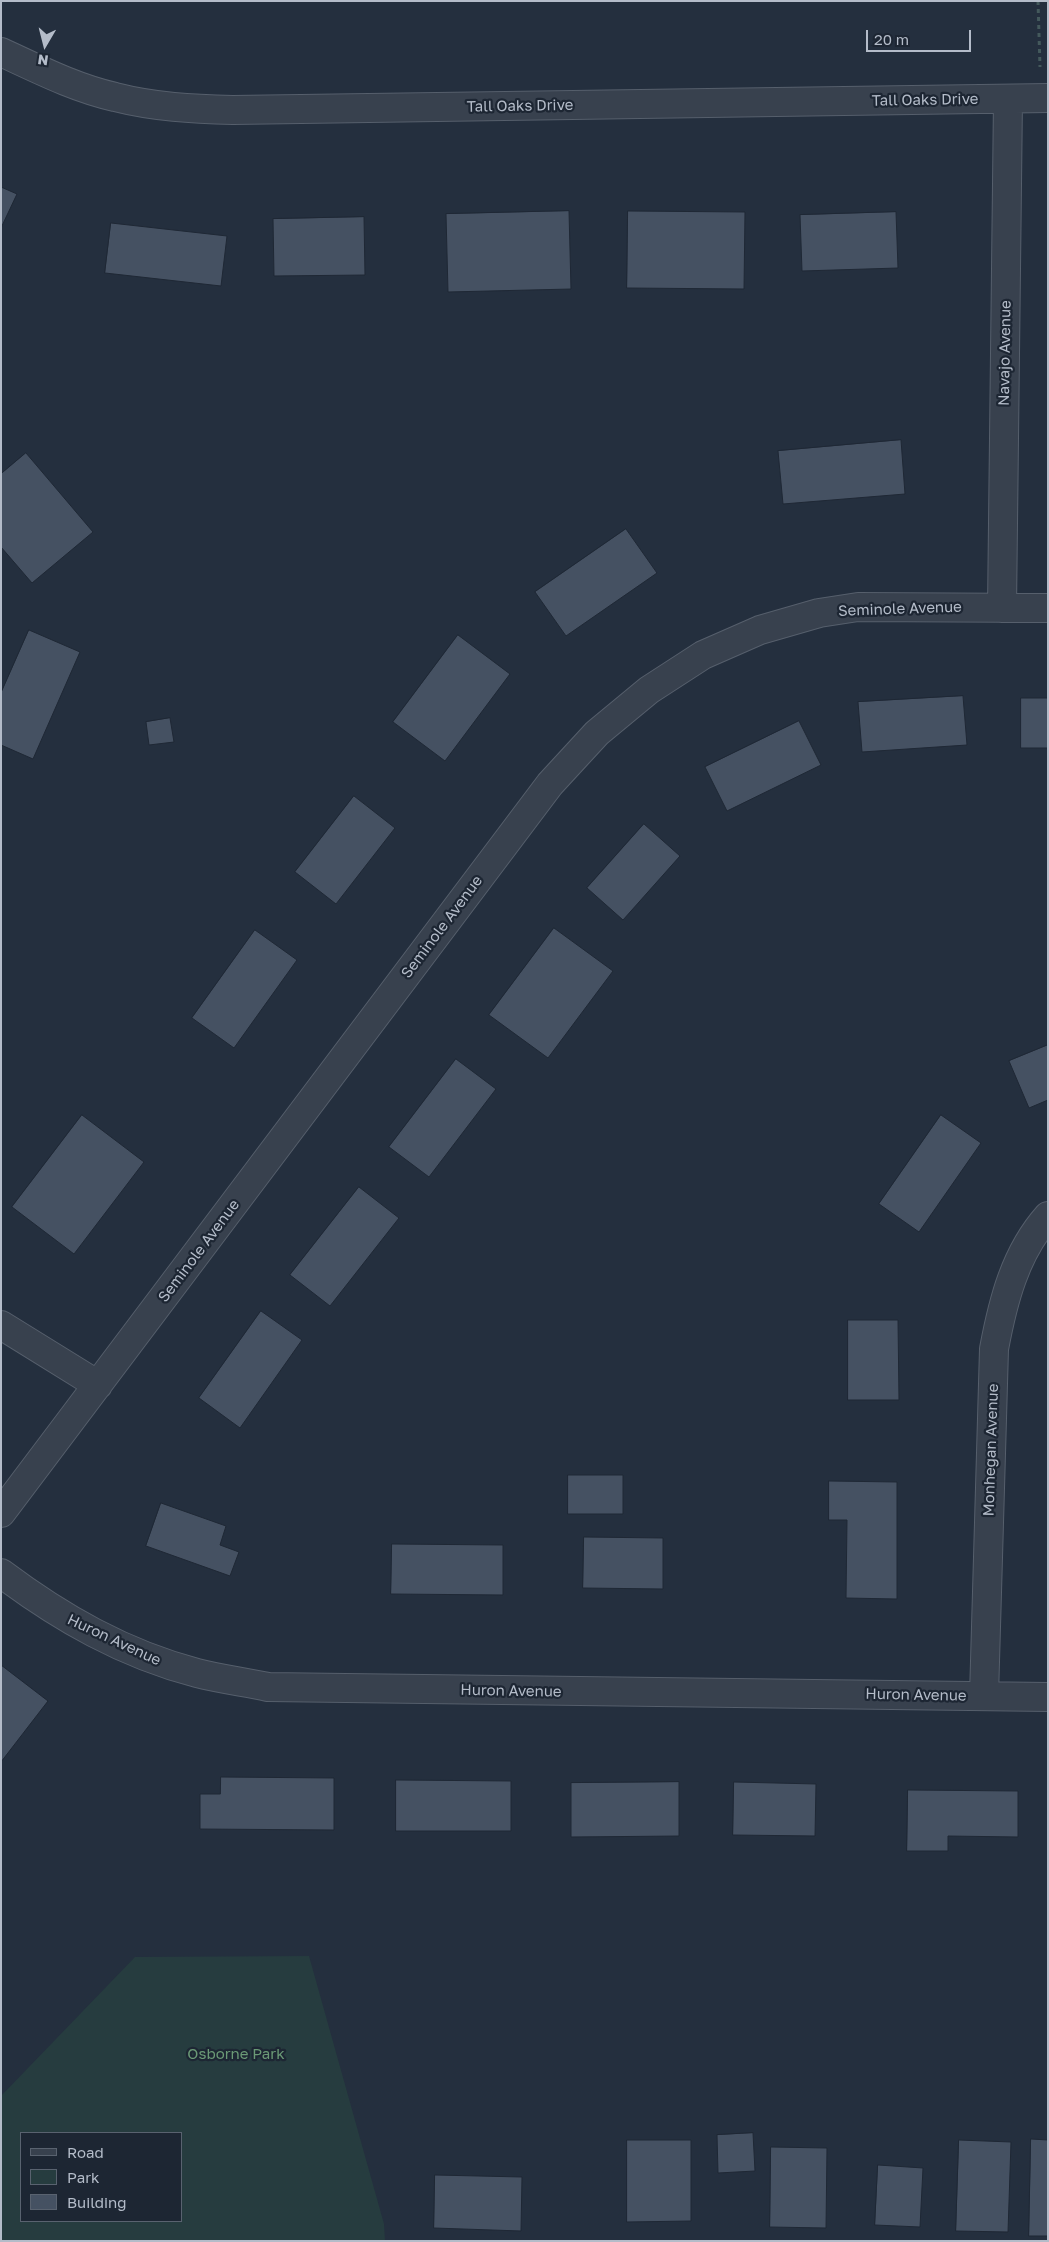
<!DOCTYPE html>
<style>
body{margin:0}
#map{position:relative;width:1049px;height:2242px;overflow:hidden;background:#242f3e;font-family:"Golos Text",sans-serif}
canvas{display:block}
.frame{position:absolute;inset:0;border:2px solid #b4bcc9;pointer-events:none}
.legend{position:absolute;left:20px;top:2132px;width:162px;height:90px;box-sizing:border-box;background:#1d2633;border:1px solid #59626f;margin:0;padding:6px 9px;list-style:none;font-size:15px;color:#b4bcc9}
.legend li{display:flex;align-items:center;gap:10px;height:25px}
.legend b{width:25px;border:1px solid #59626f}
.north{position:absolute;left:20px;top:20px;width:50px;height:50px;-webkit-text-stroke:4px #1d2633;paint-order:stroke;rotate:188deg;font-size:14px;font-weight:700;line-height:20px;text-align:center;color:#b4bcc9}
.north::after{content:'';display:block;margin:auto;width:18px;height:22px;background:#b4bcc9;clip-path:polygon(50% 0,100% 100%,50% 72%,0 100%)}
.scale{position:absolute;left:866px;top:30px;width:105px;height:22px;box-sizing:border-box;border:2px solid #b4bcc9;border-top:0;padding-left:6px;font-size:15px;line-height:18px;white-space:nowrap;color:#b4bcc9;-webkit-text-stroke:4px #1d2633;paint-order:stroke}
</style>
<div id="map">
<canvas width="1049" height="2242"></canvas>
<div class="frame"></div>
<ul class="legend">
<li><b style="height:6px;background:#38414e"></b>Road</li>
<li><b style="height:14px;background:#263c3f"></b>Park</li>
<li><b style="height:14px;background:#455162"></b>Building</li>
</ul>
<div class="north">N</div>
<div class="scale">20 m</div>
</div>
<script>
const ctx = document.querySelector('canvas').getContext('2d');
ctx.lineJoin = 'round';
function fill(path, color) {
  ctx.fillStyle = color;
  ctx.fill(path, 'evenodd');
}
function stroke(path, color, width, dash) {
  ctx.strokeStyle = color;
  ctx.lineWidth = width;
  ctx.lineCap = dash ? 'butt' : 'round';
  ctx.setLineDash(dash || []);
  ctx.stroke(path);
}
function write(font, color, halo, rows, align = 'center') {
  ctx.font = font + ' "Golos Text",sans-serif';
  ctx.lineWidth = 4.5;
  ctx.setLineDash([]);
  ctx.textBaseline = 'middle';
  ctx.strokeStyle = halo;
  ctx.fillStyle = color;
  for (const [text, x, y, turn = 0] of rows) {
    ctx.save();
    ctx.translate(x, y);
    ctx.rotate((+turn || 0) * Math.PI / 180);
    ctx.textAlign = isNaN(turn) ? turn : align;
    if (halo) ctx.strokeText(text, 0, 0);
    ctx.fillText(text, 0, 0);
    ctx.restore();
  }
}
const green = new Path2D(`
 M309,1956l75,268 1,17h-384v-145l134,-139zM21,2133h160v88h-160z`);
const building = new Path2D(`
 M1,187l16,7 -16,34z
 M569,211l2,78 -123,3 -2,-78z
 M628,211l117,1 -1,77 -117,-1z
 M896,212l2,56 -96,3 -2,-56z
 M364,217l1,58 -91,1 -1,-57z
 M111,223l116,13 -6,50 -116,-13z
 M901,440l4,54 -122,10 -5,-53z
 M26,453l67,79 -61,51 -31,-36v-73z
 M626,529l31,44 -91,63 -31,-44z
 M29,630l51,22 -47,107 -32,-14v-52z
 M458,635l52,39 -65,87 -52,-39z
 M963,696l4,49 -105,7 -4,-50z
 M1021,698h27v50h-27z
 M170,718l4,24 -25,3 -3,-23z
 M799,721l22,44 -94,46 -22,-44z
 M354,796l41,32 -59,76 -41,-32z
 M644,824l36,32 -57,64 -36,-32z
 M554,928l59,43 -65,87 -59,-43z
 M255,930l42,30 -63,88 -42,-30z
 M1048,1045v55l-19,8 -20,-47z
 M456,1059l40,30 -67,88 -40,-30z
 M82,1115l62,47 -70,92 -62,-47z
 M941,1115l40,28 -62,89 -40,-28z
 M359,1187l40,31 -69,88 -40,-31z
 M261,1311l41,29 -62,88 -41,-30z
 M848,1320h50l1,80h-51z
 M568,1475h55v39h-55z
 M829,1481l68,1v117l-51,-1 1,-78h-18z
 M161,1503l65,23 -6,19 19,7 -9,24 -84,-30z
 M584,1537l79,1v51l-80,-1z
 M392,1544l111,1v50l-112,-1z
 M1,1665l47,36 -47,61z
 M221,1777l113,1v52l-134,-1v-35h20z
 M396,1780l115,1v50h-115z
 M679,1782v54l-108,1v-54z
 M734,1782l82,2 -1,52 -82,-1z
 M908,1790l110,1v46l-70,-1v15h-41z
 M753,2133l2,38 -37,2 -1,-38z
 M1031,2139l17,1v96h-19z
 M627,2140h64v81l-64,1z
 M959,2140l52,2 -3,90 -52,-1z
 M771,2147l56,1 -1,80 -56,-1z
 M878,2165l45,3 -3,59 -45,-2z
 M435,2175l87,2 -1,54 -87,-3z`);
const path = new Path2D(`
 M1038,1l2,66`);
const minor = new Path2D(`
 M1,52c37,17 74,36 114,45 39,10 78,12 118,13l815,-12
 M1002,608l6,-509
 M1,1325l97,60
 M1,1513l549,-729 47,-51 52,-43 54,-35 57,-25 59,-17 39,-6 190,1
 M1,1573c60,45 123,81 196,100 23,6 48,9 71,14l780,10
 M984,1696l10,-347c9,-48 21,-96 54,-133`);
const streetNames = [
 ["Tall Oaks Drive",925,100,-1],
 ["Tall Oaks Drive",520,106,-1],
 ["Navajo Avenue",1005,353,-89],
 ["Seminole Avenue",900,609,-2],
 ["Seminole Avenue",442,927,-53],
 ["Seminole Avenue",199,1251,-53],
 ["Monhegan Avenue",991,1450,-88],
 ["Huron Avenue",114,1640,25],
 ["Huron Avenue",511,1691,1],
 ["Huron Avenue",916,1695,1]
];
const parkNames = [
 ["Osborne Park",236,2054]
];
fill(green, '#263c3f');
fill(building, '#455162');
stroke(building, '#1f2835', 1);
stroke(minor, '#565f6c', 30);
stroke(path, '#44595c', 3, [4, 4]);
stroke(minor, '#38414e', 28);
write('15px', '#b4bcc9', '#1d2633', streetNames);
write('15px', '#6b9a76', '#1d2633', parkNames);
</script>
